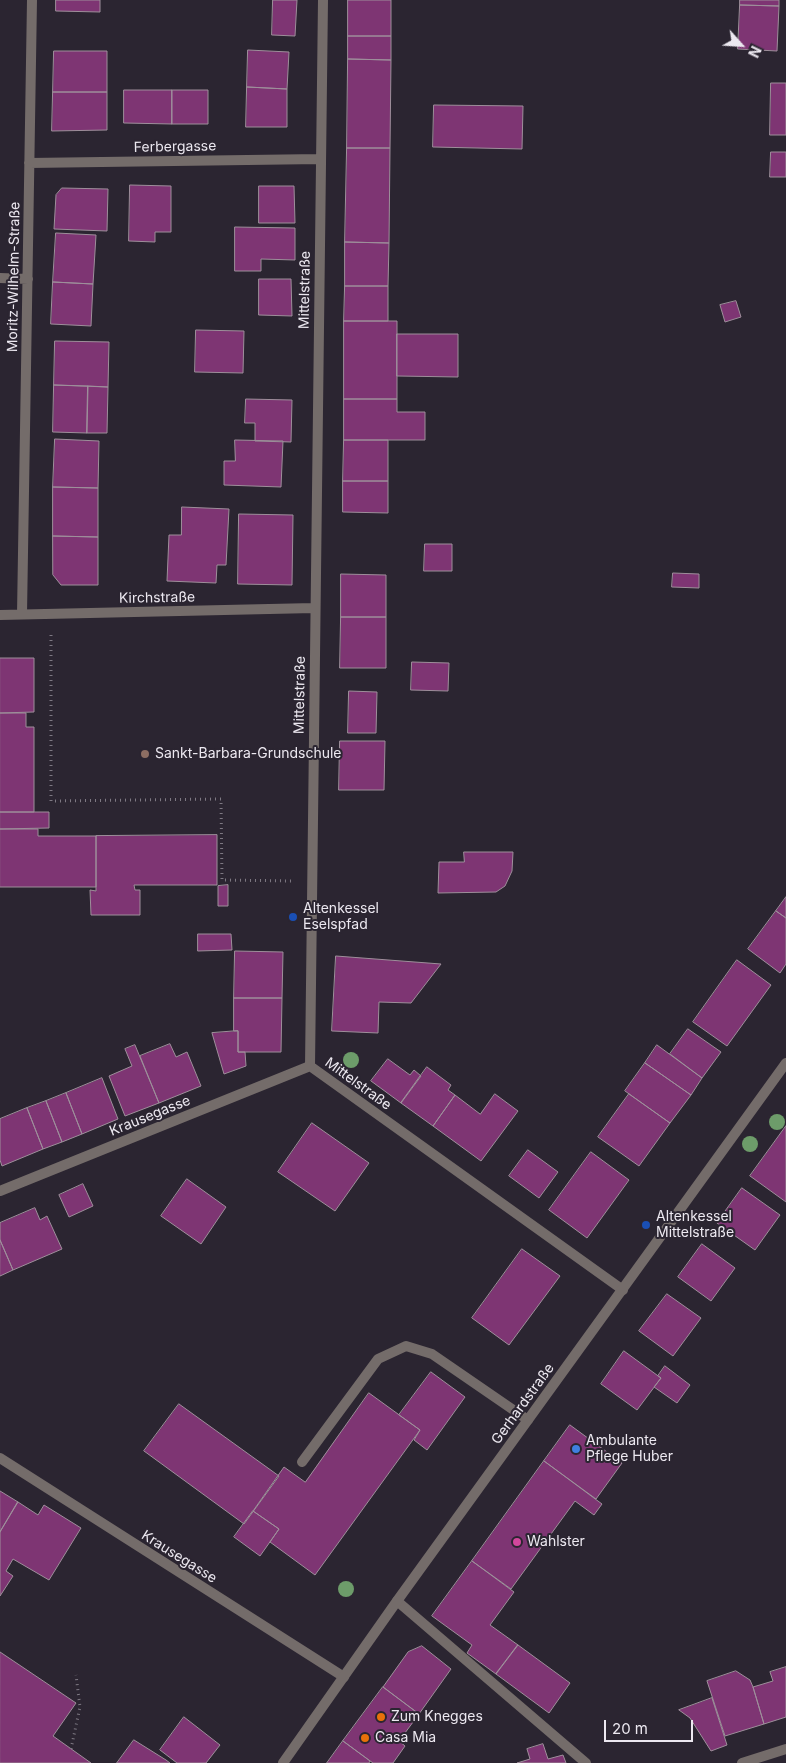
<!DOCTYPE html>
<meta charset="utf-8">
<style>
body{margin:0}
#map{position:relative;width:786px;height:1763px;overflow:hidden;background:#2b2531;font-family:Inter,sans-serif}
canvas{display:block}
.north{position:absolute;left:716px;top:20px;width:50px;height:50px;-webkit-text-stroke:4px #2b2531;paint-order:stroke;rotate:116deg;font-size:14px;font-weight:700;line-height:20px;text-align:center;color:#ece8f0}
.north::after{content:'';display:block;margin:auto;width:18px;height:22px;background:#ece8f0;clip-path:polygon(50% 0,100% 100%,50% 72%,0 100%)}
.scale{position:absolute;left:604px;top:1720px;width:89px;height:22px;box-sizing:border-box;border:2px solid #ece8f0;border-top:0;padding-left:6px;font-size:15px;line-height:18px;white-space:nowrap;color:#ece8f0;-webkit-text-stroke:4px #2b2531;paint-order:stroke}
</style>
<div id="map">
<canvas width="786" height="1763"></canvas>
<div class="north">N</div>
<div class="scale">20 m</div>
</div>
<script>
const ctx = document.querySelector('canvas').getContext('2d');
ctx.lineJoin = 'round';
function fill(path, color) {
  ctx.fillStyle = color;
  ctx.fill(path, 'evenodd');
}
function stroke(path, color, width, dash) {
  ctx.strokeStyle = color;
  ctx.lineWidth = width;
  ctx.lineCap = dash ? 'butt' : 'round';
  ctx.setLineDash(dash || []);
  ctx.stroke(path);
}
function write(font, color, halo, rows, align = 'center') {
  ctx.font = font + ' Inter,sans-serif';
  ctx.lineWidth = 4;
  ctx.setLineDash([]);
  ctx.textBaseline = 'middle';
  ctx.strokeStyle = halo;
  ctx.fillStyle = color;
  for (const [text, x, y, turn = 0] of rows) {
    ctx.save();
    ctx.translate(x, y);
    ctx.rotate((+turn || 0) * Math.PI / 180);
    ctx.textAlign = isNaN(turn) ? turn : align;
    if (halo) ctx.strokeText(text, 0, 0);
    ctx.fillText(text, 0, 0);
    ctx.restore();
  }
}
const building = new Path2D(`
 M56,0h44v12l-44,-1z
 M273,0h24l-2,36 -23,-1z
 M348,0h43v36h-43z
 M740,0h39v6l-39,-1z
 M740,5l39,1 -2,45 -39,-2z
 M348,36h43v24l-43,-1z
 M248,50l41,2 -2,37 -40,-2z
 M54,51h53v41h-54z
 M348,59l43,1 -1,88h-43z
 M771,83h15v52h-16z
 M247,87l40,2v38h-41z
 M124,90h48v34l-48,-1z
 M172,90h36v34h-36z
 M53,92h54v38l-55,1z
 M434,105l89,1 -1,43 -89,-2z
 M347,148h43l-1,95 -44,-1z
 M771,152h15v25h-16z
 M130,185l41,1v46h-16v10l-26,-1z
 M259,186h35l1,37h-36z
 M62,188l46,1 -1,42 -53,-2 2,-34z
 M235,227l60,1v32l-34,-1v12h-26z
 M56,233l40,2 -3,49 -40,-2z
 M345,242l44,1 -1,43h-43z
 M259,279h32l1,37 -33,-1z
 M53,282l40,2 -2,42 -40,-2z
 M345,286h43v35h-44z
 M736,301l5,16 -16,5 -5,-17z
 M344,321h53v78h-53z
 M196,330l48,1 -1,42 -48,-1z
 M397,334h61v43l-61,-1z
 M55,341l54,1 -1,45 -54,-2z
 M54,385l34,1 -1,47 -34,-1z
 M88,386l20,1 -1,46h-20z
 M246,399l46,1 -1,42 -36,-1v-18h-10z
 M344,399h53v13h28v28h-81z
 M55,439l44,2 -1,47 -45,-1z
 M235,440l48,1 -2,46 -57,-2v-24h11z
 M344,440h44v41h-45z
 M343,481h45v32l-45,-1z
 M53,487l45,1v49l-45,-1z
 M182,507l47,2 -3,56h-9l-1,18 -49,-2 2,-46h12z
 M239,514l54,1 -1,70 -54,-1z
 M53,536l45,1v48h-37l-8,-10z
 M425,544h27v27h-28z
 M673,573l26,1v14l-27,-1z
 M341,574l45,1v42h-45z
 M341,617h45v51h-46z
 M0,658h34v54l-34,1z
 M412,662l37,1 -1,28 -37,-1z
 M349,691l28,1 -1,41h-28z
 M0,713h26v14h8v85h-34z
 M340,741h45l-1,49h-45z
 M0,812h49v16l-49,1z
 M0,829h38v7h58v51h-96z
 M217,835v50h-83l1,5h5v25h-49l-1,-25 6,1v-55z
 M464,852h49l-1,19 -7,15 -9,6 -58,1 1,-31h25z
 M228,885v21h-10v-20z
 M786,897v21l-10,-7z
 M776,911l10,7v46l-6,9 -32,-24z
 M198,934h33l1,16 -34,1z
 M235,951l48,1 -1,46h-48z
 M336,956l105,8 -30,39 -32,-1 -1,31 -46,-2z
 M737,960l34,25 -44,61 -34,-24z
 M234,998h48l-1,54h-43v-21h-4z
 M688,1029l33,23 -19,26 -32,-24z
 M238,1031v21h7l1,14 -22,8 -12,-41z
 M170,1044l6,13 11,-5 14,34 -42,17 -19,-47z
 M135,1045l24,58 -34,13 -16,-40 23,-10 -7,-17z
 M657,1045l45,33 -11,17 -46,-32z
 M388,1059l22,16 4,-5 7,6 -20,27 -30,-22z
 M645,1063l46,32 -21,28 -45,-32z
 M427,1067l24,18 -3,5 7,5 -22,31 -32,-23z
 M102,1078l16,41 -36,15 -16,-41z
 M66,1093l16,41 -20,8 -16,-41z
 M495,1094l23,17 -37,50 -48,-35 22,-31 25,19z
 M629,1094l41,29 -31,43 -41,-29z
 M46,1101l16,41 -19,7 -16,-41z
 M27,1108l16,41 -41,17 -2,-6v-41z
 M312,1123l57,40 -34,48 -57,-39z
 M786,1126v76l-36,-26z
 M528,1150l30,22 -19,26 -30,-22z
 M591,1152l38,28 -42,58 -38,-28z
 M187,1179l39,28 -25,37 -40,-28z
 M83,1184l10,22 -24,11 -10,-22z
 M742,1188l38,27 -25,35 -38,-27z
 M35,1208l5,12 7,-4 15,33 -49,21 -13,-30v-17z
 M0,1240l13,30 -13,6z
 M702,1244l33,24 -24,33 -33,-24z
 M522,1249l38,27 -51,69 -37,-27z
 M667,1294l34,24 -28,38 -34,-25z
 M624,1351l37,27 -24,32 -36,-26z
 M665,1366l25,19 -13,18 -23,-16 7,-9 -3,-2z
 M431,1372l34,25 -38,53 -13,-10 6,-10 -21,-15z
 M369,1393l51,37 -105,145 -45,-33 9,-13 -26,-18 31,-44 21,15z
 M179,1404l100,72 -35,48 -100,-73z
 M570,1425l52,38 -26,36 -52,-38z
 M544,1461l58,43 -8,11 -19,-14 -64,88 -39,-28z
 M0,1491l18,11 -18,30z
 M18,1502l20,13 6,-10 37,23 -32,52 -36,-21 -7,12 7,5 -13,20v-64z
 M253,1511l26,18 -19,27 -26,-19z
 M472,1561l42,31 -24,33 28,20 -22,29 -29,-21 5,-8 -40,-29z
 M518,1645l52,38 -21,30 -53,-39z
 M422,1646l29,23 -32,45 -36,-27 25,-35z
 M0,1652l76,51 -23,33 38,27h-91z
 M786,1667v50l-22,7 -11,-37 20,-6 -3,-9z
 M736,1671l14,9 3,7 11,37 -39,12 -18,-55z
 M383,1687l36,27 -20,27 6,5 -12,17h-20l-30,-22z
 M712,1698l15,47 -16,6 -21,-33 -11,-8z
 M184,1717l36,28 -14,18h-29l-17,-13z
 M134,1740l32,20 4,3h-53z
 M343,1741l27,20 -1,2h-42z
 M543,1744l5,15 15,-4 3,8h-49l13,-4 -3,-10z`);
const path = new Path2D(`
 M51,635v166l170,-2 1,81 71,1
 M71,1749l9,-42 -4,-32`);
const service = new Path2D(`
 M302,1462l76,-103 28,-13 26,8 96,66
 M397,1601l189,162`);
const minor = new Path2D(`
 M29,163l291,-4
 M0,278l28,1
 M22,614l10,-614
 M0,615l314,-7
 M310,1066l13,-1066
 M310,1066l313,224
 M0,1191l310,-125
 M0,1458l344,219
 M742,1763l44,-14`);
const tertiary = new Path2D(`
 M283,1763l114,-162 389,-538`);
const trees = [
 [351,1060],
 [777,1122],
 [750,1144],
 [346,1589]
];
const markers = [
 [145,754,5,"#8d6e63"],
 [293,917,5,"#1a4fb4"],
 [646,1225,5,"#1a4fb4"],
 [576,1449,5,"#3f7fe0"],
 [517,1542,5,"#d1479c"],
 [381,1717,5,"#e8710a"],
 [365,1738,5,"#e8710a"]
];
const streetNames = [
 ["Ferbergasse",175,147,-1],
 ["Moritz-Wilhelm-Straße",14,277,-89],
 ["Mittelstraße",305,290,-89],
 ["Kirchstraße",157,598,-1],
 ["Mittelstraße",300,695,-89],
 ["Mittelstraße",358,1084,36],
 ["Krausegasse",150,1116,-22],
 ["Gerhardstraße",523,1404,-54],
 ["Krausegasse",179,1557,32]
];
const poiNames = [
 ["Sankt-Barbara-Grundschule",155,754],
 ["Altenkessel",303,909],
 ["Eselspfad",303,925],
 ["Altenkessel",656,1217],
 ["Mittelstraße",656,1233],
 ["Ambulante",586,1441],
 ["Pflege Huber",586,1457],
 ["Wahlster",527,1542],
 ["Zum Knegges",391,1717],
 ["Casa Mia",375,1738]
];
fill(building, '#7e3573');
stroke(building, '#9e8f9b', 1);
stroke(path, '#7e7983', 3, [1, 4]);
stroke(service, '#746c6a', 10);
stroke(minor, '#746c6a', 10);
stroke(tertiary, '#746c6a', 10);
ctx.fillStyle = '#6d9c6a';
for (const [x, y] of trees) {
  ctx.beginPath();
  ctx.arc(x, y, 8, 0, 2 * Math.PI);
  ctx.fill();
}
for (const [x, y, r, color] of markers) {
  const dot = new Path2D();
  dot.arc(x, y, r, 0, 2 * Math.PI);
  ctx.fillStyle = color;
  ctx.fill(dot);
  stroke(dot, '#2b2531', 2);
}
write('14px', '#ece8f0', '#2b2531', streetNames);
write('14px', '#ece8f0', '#2b2531', poiNames, 'left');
</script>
